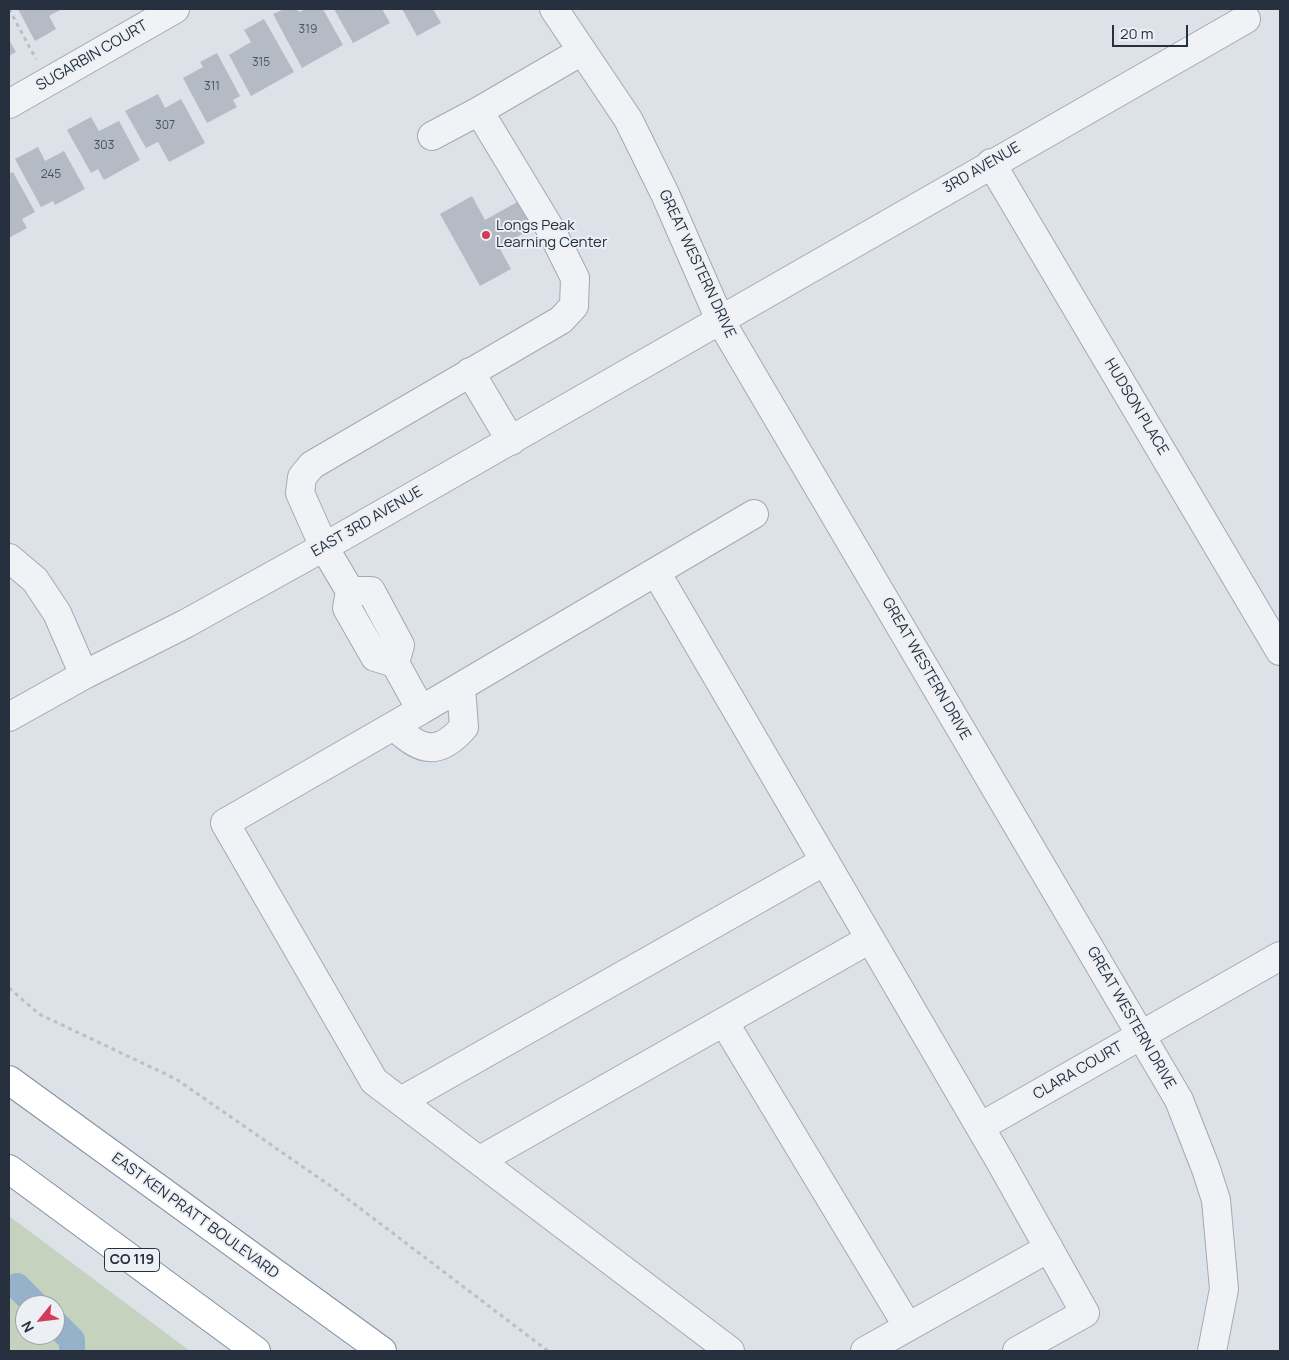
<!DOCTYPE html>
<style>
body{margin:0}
#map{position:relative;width:1289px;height:1360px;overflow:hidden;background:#dde2e8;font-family:Manrope,sans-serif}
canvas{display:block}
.frame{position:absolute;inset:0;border:10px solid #26303f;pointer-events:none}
.north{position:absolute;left:15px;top:1295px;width:50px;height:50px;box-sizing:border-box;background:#ecf0f5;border:1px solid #9da3ac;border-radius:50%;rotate:241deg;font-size:14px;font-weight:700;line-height:20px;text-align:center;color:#26303f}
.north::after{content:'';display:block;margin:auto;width:18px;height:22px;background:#d33b5a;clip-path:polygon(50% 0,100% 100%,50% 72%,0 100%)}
.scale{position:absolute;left:1112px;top:25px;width:76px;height:22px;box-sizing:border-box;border:2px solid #26303f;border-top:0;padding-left:6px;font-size:15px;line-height:18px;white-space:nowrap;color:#26303f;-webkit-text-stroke:4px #ecf0f5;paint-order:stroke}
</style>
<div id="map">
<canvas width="1289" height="1360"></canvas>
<div class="frame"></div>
<div class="north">N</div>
<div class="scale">20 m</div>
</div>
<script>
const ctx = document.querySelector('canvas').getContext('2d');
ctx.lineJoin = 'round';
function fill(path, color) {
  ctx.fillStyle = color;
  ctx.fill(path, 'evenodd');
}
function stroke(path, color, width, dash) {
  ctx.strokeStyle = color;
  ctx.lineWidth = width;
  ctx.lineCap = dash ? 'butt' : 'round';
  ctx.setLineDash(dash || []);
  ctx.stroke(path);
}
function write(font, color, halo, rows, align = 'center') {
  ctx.font = font + ' Manrope,sans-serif';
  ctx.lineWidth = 4;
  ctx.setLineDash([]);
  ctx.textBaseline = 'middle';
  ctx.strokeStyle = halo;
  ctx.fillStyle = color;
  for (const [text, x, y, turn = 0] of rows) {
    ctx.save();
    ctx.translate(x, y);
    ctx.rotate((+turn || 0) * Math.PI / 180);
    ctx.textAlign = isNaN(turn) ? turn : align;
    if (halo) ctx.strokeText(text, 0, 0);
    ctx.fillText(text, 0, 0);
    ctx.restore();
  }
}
const green = new Path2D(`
 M9,1216l181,135h-181zM25,1305h30v30h-30z`);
const canal = new Path2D(`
 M17,1286l19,19
 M55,1323l17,17v11`);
const building = new Path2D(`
 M18,9h44l-13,7 7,13 -21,12z
 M284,9h13l2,3 7,-3h17l20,36 -41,23 -29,-54z
 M334,9h48l8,14 -37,20z
 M402,9h31l8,14 -24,13z
 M264,19l30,53 -43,24 -22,-41 22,-13 -7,-12z
 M9,40l7,12 -7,4z
 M217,53l23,43 -7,4 4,7 -30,16 -24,-45 20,-11 -3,-5z
 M158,94l7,14 16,-9 24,44 -36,19 -11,-20 -12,6 -21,-37z
 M91,117l8,14 20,-10 21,39 -36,20 -6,-11 -7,4 -24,-43z
 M38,147l7,14 19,-10 21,38 -30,16 -2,-4 -12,6 -26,-48z
 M13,172l22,40 -13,7 5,9 -18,10v-64z
 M472,196l13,24 43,-24 14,27 -43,24 12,22 -31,17 -40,-72z`);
const path = new Path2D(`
 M9,9l27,50
 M9,988l30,26 137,65 156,108 216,164`);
const minor = new Path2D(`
 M554,9l74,110 37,75 55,126 459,780 27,69 10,31 8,89 -12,62
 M9,104l166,-95
 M479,111l72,119 24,48 -1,28 -13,14 -249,145 -10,12 -2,16 24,54 26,44 -3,17 28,49 20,6 26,47 333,-196
 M432,136l47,-25 103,-60
 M991,163l289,488
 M470,372l41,69
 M9,558l26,22 22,33 27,62
 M656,572l345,591 84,150 -68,38
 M350,591h21l29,54 -5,18
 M421,710l-196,113 149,258 356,270
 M9,717l75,-42 101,-51 139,-77 922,-528
 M394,726c26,25 44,31 70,1l-3,-40
 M724,1022l184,305
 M401,1101l424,-240
 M980,1127l300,-171
 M480,1160l390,-221
 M865,1351l184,-103`);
const highway = new Path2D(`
 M9,1080l373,271
 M9,1169l247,182`);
const markers = [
 [486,235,5,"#d33b5a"]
];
const numberNames = [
 ["319",308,30],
 ["315",261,63],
 ["311",212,87],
 ["307",165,126],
 ["303",104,146],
 ["245",51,175]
];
const shields = [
 [132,1260,55]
];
const shieldNames = [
 ["CO 119",132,1260]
];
const streetNames = [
 ["SUGARBIN COURT",92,56,-30],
 ["3RD AVENUE",982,168,-30],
 ["GREAT WESTERN DRIVE",697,264,65],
 ["HUDSON PLACE",1136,407,59],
 ["EAST 3RD AVENUE",367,522,-30],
 ["GREAT WESTERN DRIVE",926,669,60],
 ["GREAT WESTERN DRIVE",1131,1018,60],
 ["CLARA COURT",1078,1071,-30],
 ["EAST KEN PRATT BOULEVARD",195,1216,36]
];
const poiNames = [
 ["Longs Peak",496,226],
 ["Learning Center",496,243]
];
fill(green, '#c4d2be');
stroke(canal, '#96b2ca', 26);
fill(building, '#b4bbc5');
stroke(minor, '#a2a9b2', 30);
stroke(highway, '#84909f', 30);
stroke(path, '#bbc0c6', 3, [4, 4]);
stroke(minor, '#f0f2f6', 28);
stroke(highway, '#fff', 28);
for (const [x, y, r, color] of markers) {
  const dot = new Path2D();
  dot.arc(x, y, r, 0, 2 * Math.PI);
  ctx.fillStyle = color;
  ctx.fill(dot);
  stroke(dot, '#ecf0f5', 2);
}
write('12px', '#4a5360', null, numberNames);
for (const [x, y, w] of shields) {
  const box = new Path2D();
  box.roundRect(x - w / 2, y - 11.5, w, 23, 4);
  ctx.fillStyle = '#ecf0f5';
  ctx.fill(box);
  stroke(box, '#26303f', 1);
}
write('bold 14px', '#26303f', null, shieldNames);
write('15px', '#26303f', '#ecf0f5', streetNames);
write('15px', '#26303f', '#ecf0f5', poiNames, 'left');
</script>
